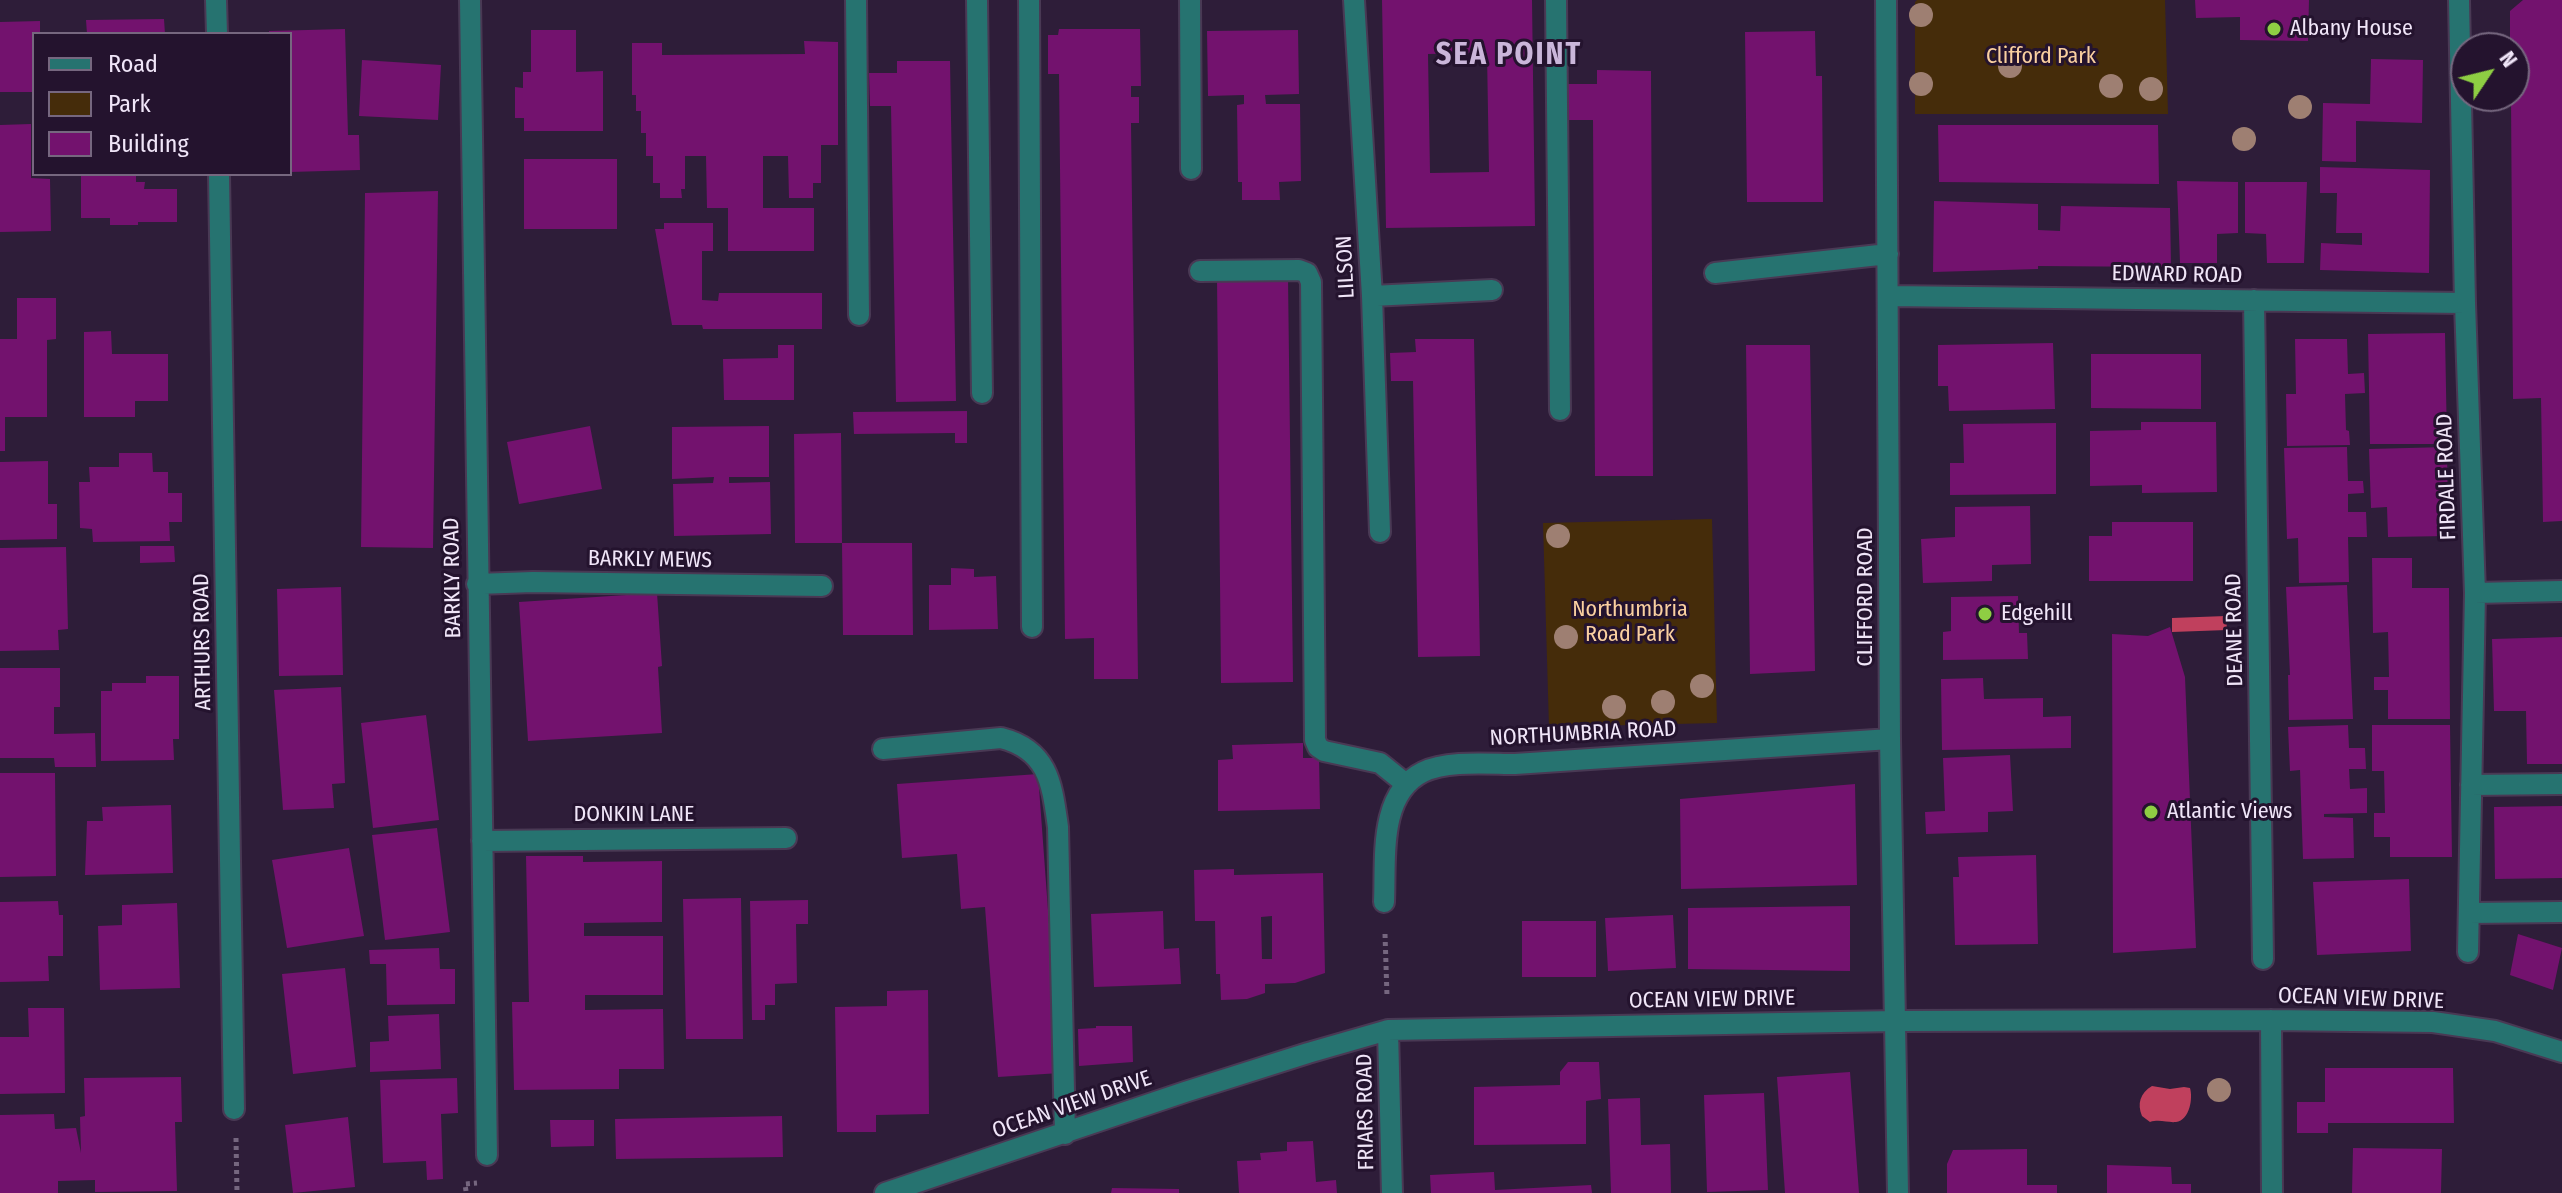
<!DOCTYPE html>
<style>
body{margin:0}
#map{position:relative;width:2562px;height:1193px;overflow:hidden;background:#2e1d39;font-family:"Fira Sans Condensed",sans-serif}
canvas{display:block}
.legend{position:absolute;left:32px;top:32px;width:260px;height:144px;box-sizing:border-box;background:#24132e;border:2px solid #76677f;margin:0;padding:10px 14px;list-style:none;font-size:24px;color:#f0e5f8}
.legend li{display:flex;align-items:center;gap:16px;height:40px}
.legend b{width:40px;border:2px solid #76677f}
.north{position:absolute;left:2450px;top:32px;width:80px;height:80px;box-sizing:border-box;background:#24132e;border:2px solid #76677f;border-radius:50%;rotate:55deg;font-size:22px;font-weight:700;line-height:32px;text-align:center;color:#f0e5f8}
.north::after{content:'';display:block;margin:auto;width:28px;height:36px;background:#8ece43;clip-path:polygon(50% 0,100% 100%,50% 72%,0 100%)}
</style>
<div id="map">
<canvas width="2562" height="1193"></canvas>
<ul class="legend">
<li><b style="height:10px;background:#267370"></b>Road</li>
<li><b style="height:22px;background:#452c0a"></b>Park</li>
<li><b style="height:22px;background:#73126e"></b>Building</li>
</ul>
<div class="north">N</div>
</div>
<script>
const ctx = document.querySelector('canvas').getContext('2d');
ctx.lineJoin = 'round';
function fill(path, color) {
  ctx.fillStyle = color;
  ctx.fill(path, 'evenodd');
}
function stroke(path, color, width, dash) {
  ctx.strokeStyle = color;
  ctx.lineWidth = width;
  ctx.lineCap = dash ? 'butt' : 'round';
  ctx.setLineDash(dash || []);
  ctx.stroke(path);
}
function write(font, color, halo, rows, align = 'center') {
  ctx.font = font + ' "Fira Sans Condensed",sans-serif';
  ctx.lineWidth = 6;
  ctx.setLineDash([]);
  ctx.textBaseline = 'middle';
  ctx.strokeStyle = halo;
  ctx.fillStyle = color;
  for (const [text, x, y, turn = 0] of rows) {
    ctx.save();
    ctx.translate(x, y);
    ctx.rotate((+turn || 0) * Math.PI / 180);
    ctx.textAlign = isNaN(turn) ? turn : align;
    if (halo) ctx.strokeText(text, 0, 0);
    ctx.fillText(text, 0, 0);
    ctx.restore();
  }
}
const green = new Path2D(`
 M1917,0h248l3,114h-253v-112z
 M1712,519l5,204 -168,4 -6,-204z`);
const water = new Path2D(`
 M2226,616l1,14 -55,2v-14z
 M2152,1086l18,3 14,-2 6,1c3,10 0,32 -14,34 -8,1 -16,-3 -26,0l-8,-6c-5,-12 -2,-23 10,-30z`);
const building = new Path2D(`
 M1382,0h150l3,226 -149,2zM1487,53l2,119 -59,1 -2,-119z
 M2195,0h114l-1,41 -68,-1v-23l-44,1z
 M2523,0h39v521l-19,1 -2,-124 -28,1 -2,-303h3v-48h-4v-37z
 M164,19l1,15h-78l-1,-14z
 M40,21v13h-6v58h-34v-70z
 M345,29l3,106h11l1,35 -70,2v-138h-21v-3z
 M1059,29h81l1,57h-10v11h8v26h-8l7,556h-44v-41l-29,1 -6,-565h-11v-39h10z
 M531,30h45v42l27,-1v60h-79v-13h-9v-31l8,1v-16h8z
 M1298,30l1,64 -34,1 1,9h34l1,77 -22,1 1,18h-38v-18h-4l-1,-77 7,-1v-9l-36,1 -1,-65z
 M1815,31l1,45h6l1,126h-76l-2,-170z
 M804,41l34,1v103h-17v38h-8v15h-24l-1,-42h-25v52h51v43h-86v-43h-21l-1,-52h-21v33h-4l1,9h-22v-15h-7v-27h-7v-23h-5v-22h-5v-16h-4v-52h30v12l143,-1z
 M2371,59l52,1 -1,63 -66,-2v41l-34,-1 1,-58 47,1z
 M362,60l79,5 -3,55 -79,-4z
 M897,61h53l6,340 -60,1 -5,-296h-21l-1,-33h28z
 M1597,70l54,1 2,405h-58l-2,-356h-26l-1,-36h31z
 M31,124v54l19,1 1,52 -51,1v-107z
 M1938,125h220l1,59 -220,-2z
 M524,159h93v70h-93z
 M2320,167l110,3 -1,103 -109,-3 1,-27 41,2v-12h-26l1,-40h-17z
 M81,174h55v8h9l-1,7h33v33h-39v3h-28v-7h-29z
 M2177,181l61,1v51l-21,1v29h-37z
 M2245,182h62l-3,81h-37l-1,-29 -21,-1z
 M438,191l-5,357 -72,-1 4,-354z
 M1934,201l104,3v26l22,1 1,-25 109,2 1,59 -133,-1v3l-105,3z
 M664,223h49v28h-11v49l16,1 1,-8h103v36h-119l-1,-4h-30l-17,-96h9z
 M1288,277l5,405 -72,1 -4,-405z
 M17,298h39v41l-9,1v77h-42v34h-5v-112h17z
 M111,331l1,23h56v47h-33v16h-51v-85z
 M2445,333l2,111h-77l-2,-110z
 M1415,339h59l6,317 -62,1 -5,-276h-22l-1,-28 26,-1z
 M2295,339h52l1,35 16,-1 1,20 -20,1 1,36 3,1 1,14 -63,1 -1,-52h10z
 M2053,343l2,66 -106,2 -1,-25h-10v-41z
 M778,345h16v55h-70l-1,-41 55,-1z
 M1746,345h64l5,326 -65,3z
 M2091,354h110v55l-110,-1z
 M967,411v32h-12v-10l-101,1 -1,-22z
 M2141,422h75l1,70 -75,1v-8l-52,1v-55l51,-1z
 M2056,423v71l-106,1v-32h14l-1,-39z
 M590,426l12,63 -83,15 -12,-62z
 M769,426v51h-40v6l41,-1 1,52 -97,2 -1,-52 40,-1 1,-6 -42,2v-52z
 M841,433l1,110h70l1,92h-70l-1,-92h-47l-1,-109z
 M2347,447l1,34h15l1,12 -16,1v18h18l1,25h-19l1,45 -50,1 -1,-45 -11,1 -3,-91z
 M2447,447l1,89 -60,1 -1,-30 -16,1 -2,-59z
 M119,453h33l1,19h15v21h14v29h-13l1,19 -77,1 -1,-13 -12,-1 -1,-46h11l-1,-15h30z
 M48,461v43h9v35l-57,1v-78z
 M2030,506l1,58 -39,1v16l-69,2 -2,-44 34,-2v-30z
 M2112,522h81v59h-104v-45h23z
 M140,546h34l1,16 -35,1z
 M66,547l2,82 -10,1 1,20 -59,1v-103z
 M2372,558h40v30h37l1,131h-62v-29h-14v-13h15l-1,-45 -15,1z
 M951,568l23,1v8l22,-1 2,53 -69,1v-45h22z
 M2347,585l6,134 -64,1 -1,-45h2l-4,-88z
 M341,587l2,88 -64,1 -2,-87z
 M657,593l5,73 -4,1 4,66 -134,8 -9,-139z
 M2018,596l1,37h8l1,26 -85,1v-28l8,-1v-34z
 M2170,627l15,50 11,271 -83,5 -1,-319 36,2z
 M2562,637v127h-35l-1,-53h-32l-2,-72z
 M0,668h60v39h-6v27l41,-1 1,34h-41l-1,-9h-54z
 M146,676h33v63h-6l1,21 -73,1v-70h11v-8h34z
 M1983,678l1,21 59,-1v19l28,-1v32l-129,2 -1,-71z
 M341,687l4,96 -13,1 2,24 -51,2 -9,-120z
 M426,715l13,105 -66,8 -12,-105z
 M2348,725l1,23h16l1,21h-17l1,20 17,-1v25l-43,1v3l29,1 1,40 -51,1 -3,-89 -10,1 -2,-44z
 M2372,725h78l2,132h-62v-20h-16v-24h11l-1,-42h-12z
 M1303,743v15h16l1,51 -102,2v-51l15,-1 -1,-14z
 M2010,755l3,56 -25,1v20l-62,2 -1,-22 20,-1 -2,-53z
 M0,773h55l1,103 -56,1z
 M1038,774l22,299 -62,4 -13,-170 -24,2 -4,-55 -55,4 -5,-74z
 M1855,784l2,101 -176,4 -1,-90z
 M171,805l2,68 -88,2 2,-54h16l-1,-14z
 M2562,806v72l-67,1 -1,-72z
 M437,828l13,104 -65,8 -13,-105z
 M349,848l15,88 -77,12 -15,-88z
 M2036,855l2,89 -83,1 -2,-68h6l-1,-20z
 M526,856h57v6l79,-1v61l-78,1v13h79v59h-78v15l78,-1 1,60h-45v20l-105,1 -2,-88h17z
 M1234,869v6l89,-2 2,100 -30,10 -30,1v9l-18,6 -26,1 -1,-26h-4l-1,-53h-20l-1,-51zM1272,916v43h-10l-1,-42z
 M2409,879l2,72 -94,4 -4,-73z
 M741,898l2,141h-57l-3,-140z
 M808,900v24h-12l1,59 -22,1v21h-10v15h-13l-2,-119z
 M58,901l1,14h4v41h-15l1,25 -49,1v-80z
 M177,903l3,85 -80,2 -2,-64 24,-1v-20z
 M1850,906v65l-162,-2v-61z
 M1163,911l1,38 15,-1 2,36 -87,3 -3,-73z
 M1673,915l3,53 -68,3 -3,-53z
 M1522,921h74v56h-74z
 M2518,934l44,14 -9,42 -43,-15z
 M439,948l1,21h15v35l-68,1 -1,-41h-16l-1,-14z
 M345,968l11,99 -63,7 -11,-100z
 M928,990l1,124 -53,1v17h-39l-2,-125 52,-1v-15z
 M28,1008h36l1,85 -65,1v-57h29z
 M439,1014l2,55 -71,3v-30l19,-1 -1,-25z
 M1096,1026h36l1,36 -54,4 -1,-37 18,-1z
 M1568,1062h31l2,37 -15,2v43l-112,1v-58l86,-2v-13z
 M2325,1068h128l1,55h-126v10h-31v-31h28z
 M1850,1072l9,121h-74l-8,-116z
 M181,1077l1,45h-7l2,69 -82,1v-12l-37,1v12h-58v-78l54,-1 1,15 21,-1 5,25 -1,-36 5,-1 -1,-38z
 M457,1078l1,35 -17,1 2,65 -16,1 -1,-19 -43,2 -3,-83z
 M1764,1093l4,97 -61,2 -3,-97z
 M1640,1098l1,47 29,-1 1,49h-60l-3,-94z
 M782,1116l1,41 -167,2 -1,-40z
 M348,1117l7,70 -62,6 -8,-68z
 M550,1120h44v26l-43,1z
 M1313,1141l3,41 20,-2 1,13h-98l-2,-32 24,-1 -1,-7 27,-2v-9z
 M2353,1148l89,1 -1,44h-89z
 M2027,1149v36h30v8h-110v-29l6,-14z
 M2107,1165l64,2 1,17h19v9h-84z
 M1494,1172l1,18 96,-5 1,8h-161l-1,-18z
 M1112,1188l67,1v4h-68z`);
const path = new Path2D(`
 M1385,934l2,62
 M236,1138l1,55
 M466,1191l-1,-7 12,-1`);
const minor = new Path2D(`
 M216,0l1,34
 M470,0l17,1155
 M856,0l3,315
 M977,0l5,393
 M1029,0l3,627
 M1190,0l1,169
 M1354,0l18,296 8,236
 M1556,0l4,410
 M1886,0l4,739 8,454
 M2459,0l6,303 10,290 -7,359
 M219,174l15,935
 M1200,271l99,-1 8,3 4,9 4,458 3,7 6,4 56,12 26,21
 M1715,273l173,-19
 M1372,296l120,-6
 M1889,296l576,7
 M2254,300l9,659
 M477,584l56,-2 289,4
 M2475,593l87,-2
 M883,749l118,-11c48,12 51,47 57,89l7,307
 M2471,785l91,-1
 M482,841l304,-3
 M1384,902c2,-43 -6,-108 39,-130 24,-12 66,-8 92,-8l375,-25
 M2469,913l93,-1
 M2271,1020l1,173
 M1388,1030l4,163
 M885,1193l300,-101 123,-39 80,-23 508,-9 375,-1 162,2 62,9 67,21`);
const trees = [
 [1921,15],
 [2010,66],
 [1921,84],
 [2111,86],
 [2151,89],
 [2300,107],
 [2244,139],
 [1558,536],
 [1566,637],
 [1702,686],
 [1663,702],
 [1614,707],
 [2219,1090]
];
const markers = [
 [2274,29,8,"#8ece43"],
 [1985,614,8,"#8ece43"],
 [2151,812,8,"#8ece43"]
];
const poiNames = [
 ["Albany House",2290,29],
 ["Edgehill",2001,614],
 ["Atlantic Views",2167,812]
];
const parkNames = [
 ["Clifford Park",2041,57],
 ["Northumbria",1630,610],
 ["Road Park",1630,635]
];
const streetNames = [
 ["LILSON",1346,267,-93],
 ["EDWARD ROAD",2177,275,1],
 ["FIRDALE ROAD",2447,477,-92],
 ["BARKLY MEWS",650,560,1],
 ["BARKLY ROAD",453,578,-91],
 ["CLIFFORD ROAD",1866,597,-90],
 ["DEANE ROAD",2235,630,-91],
 ["ARTHURS ROAD",203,642,-91],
 ["NORTHUMBRIA ROAD",1583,734,-3],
 ["DONKIN LANE",634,815],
 ["OCEAN VIEW DRIVE",2361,999,2],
 ["OCEAN VIEW DRIVE",1712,1000,-1],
 ["OCEAN VIEW DRIVE",1072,1105,-19],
 ["FRIARS ROAD",1366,1112,-91]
];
const districtNames = [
 ["SEA POINT",1509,56]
];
fill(green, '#452c0a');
fill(water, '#c0405d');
fill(building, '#73126e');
stroke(minor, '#493954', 24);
stroke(path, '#75667f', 5, [4, 4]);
stroke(minor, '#267370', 20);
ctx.fillStyle = '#9e7f72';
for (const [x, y] of trees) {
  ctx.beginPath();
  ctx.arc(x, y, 12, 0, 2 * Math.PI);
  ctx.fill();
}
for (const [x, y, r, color] of markers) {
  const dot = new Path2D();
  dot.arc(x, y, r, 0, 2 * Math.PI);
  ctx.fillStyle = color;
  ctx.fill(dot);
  stroke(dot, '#24132e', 3);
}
write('22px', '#f0e5f8', '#24132e', poiNames, 'left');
write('22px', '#fad0a0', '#24132e', parkNames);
write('22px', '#f0e5f8', '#24132e', streetNames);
ctx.letterSpacing = '2px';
write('bold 30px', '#cab6da', '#24132e', districtNames);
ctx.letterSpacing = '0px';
</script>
